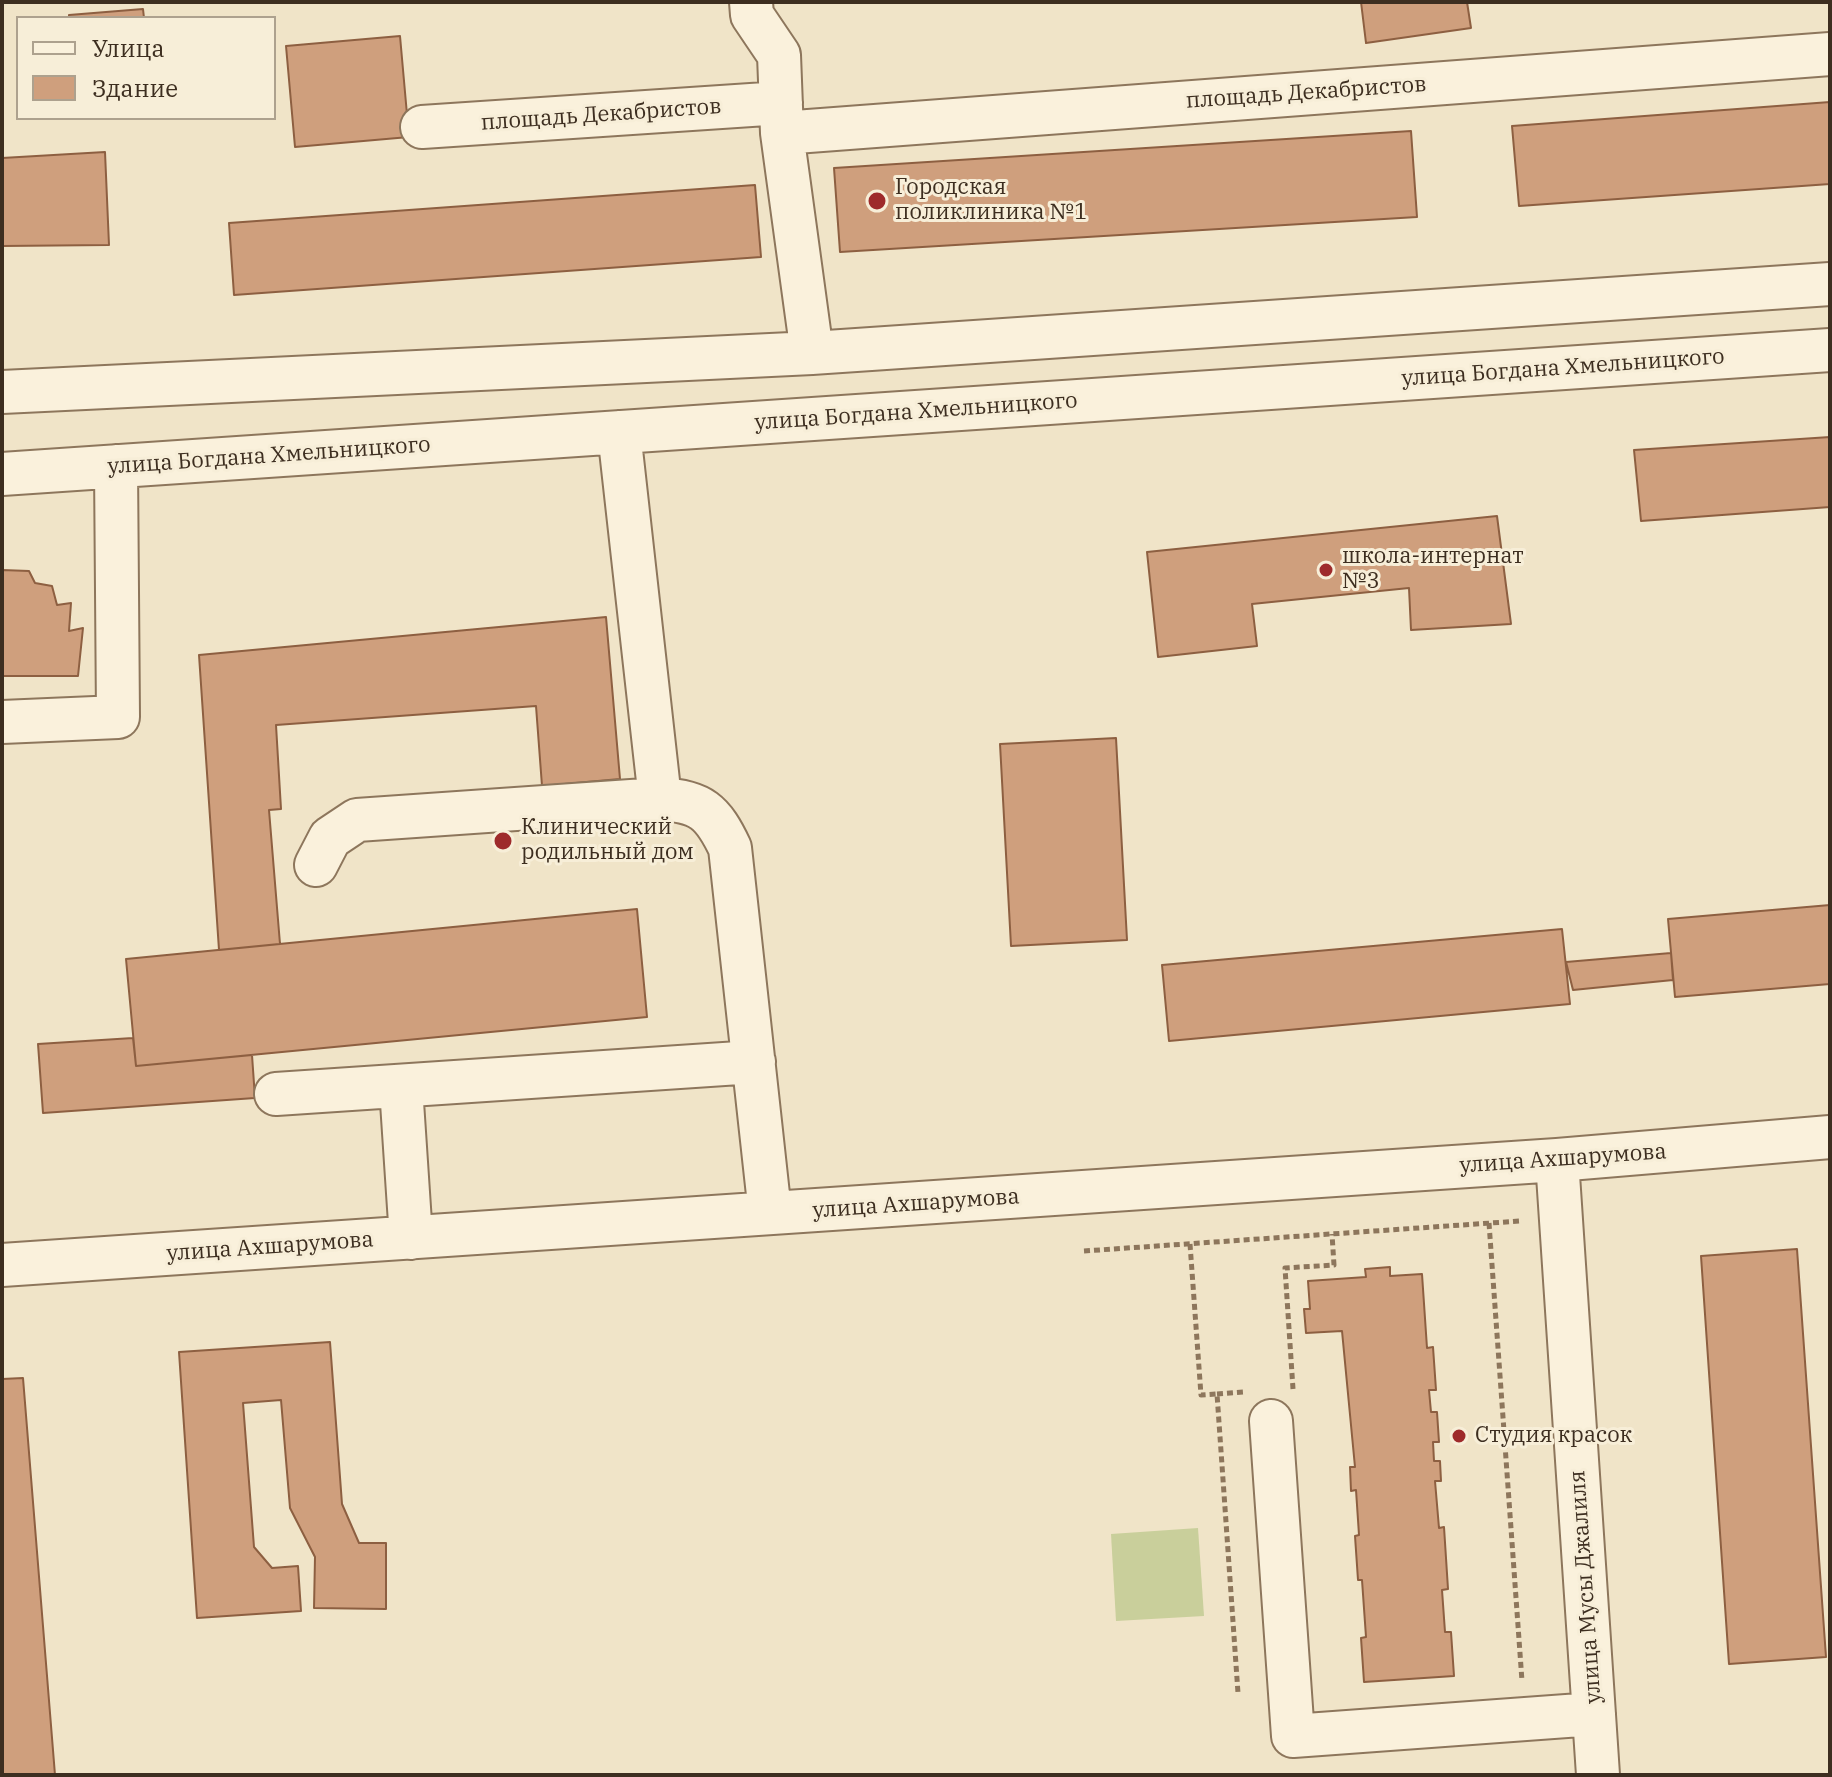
<!DOCTYPE html>
<meta charset="utf-8">
<style>
body{margin:0}
#map{position:relative;width:1832px;height:1777px;overflow:hidden;background:#f0e4c8;font-family:"IBM Plex Serif",serif}
canvas{display:block}
.frame{position:absolute;inset:0;border:4px solid #3d2e20;pointer-events:none}
.legend{position:absolute;left:16px;top:16px;width:260px;height:104px;box-sizing:border-box;background:#f7eed8;border:2px solid #ada18e;margin:0;padding:10px 14px;list-style:none;font-size:24px;color:#3d2e20}
.legend li{display:flex;align-items:center;gap:16px;height:40px}
.legend b{width:40px;border:2px solid #ada18e}
</style>
<div id="map">
<canvas width="1832" height="1777"></canvas>
<div class="frame"></div>
<ul class="legend">
<li><b style="height:10px;background:#faf1dc"></b>Улица</li>
<li><b style="height:22px;background:#cf9f7d"></b>Здание</li>
</ul>
</div>
<script>
const ctx = document.querySelector('canvas').getContext('2d');
ctx.lineJoin = 'round';
function fill(path, color) {
  ctx.fillStyle = color;
  ctx.fill(path, 'evenodd');
}
function stroke(path, color, width, dash) {
  ctx.strokeStyle = color;
  ctx.lineWidth = width;
  ctx.lineCap = dash ? 'butt' : 'round';
  ctx.setLineDash(dash || []);
  ctx.stroke(path);
}
function write(font, color, halo, rows, align = 'center') {
  ctx.font = font + ' "IBM Plex Serif",serif';
  ctx.lineWidth = 6;
  ctx.setLineDash([]);
  ctx.textBaseline = 'middle';
  ctx.strokeStyle = halo;
  ctx.fillStyle = color;
  for (const [text, x, y, turn = 0] of rows) {
    ctx.save();
    ctx.translate(x, y);
    ctx.rotate((+turn || 0) * Math.PI / 180);
    ctx.textAlign = isNaN(turn) ? turn : align;
    if (halo) ctx.strokeText(text, 0, 0);
    ctx.fillText(text, 0, 0);
    ctx.restore();
  }
}
const green = new Path2D(`
 M1198,1528l6,88 -88,5 -5,-87z`);
const building = new Path2D(`
 M1361,2h106l4,26 -105,15z
 M143,9l1,9h-75v-3z
 M400,36l9,101 -114,10 -9,-101z
 M1830,102v82l-311,22 -7,-80z
 M1411,131l6,86 -577,35 -6,-84z
 M105,152l4,93 -107,1v-88z
 M755,185l6,72 -527,38 -5,-72z
 M1830,437v70l-189,14 -7,-71z
 M1497,516l14,108 -100,6 -2,-42 -157,16 5,42 -99,11 -11,-105z
 M2,570l27,1 6,12 17,3 5,19 14,-2 -2,28 14,-3 -5,48h-76z
 M606,617l14,162 -78,7 -6,-80 -260,19 5,84 -12,1 11,134 -61,6 -20,-295z
 M1116,738l11,202 -116,6 -11,-202z
 M1830,905v79l-155,13 -7,-78z
 M637,909l10,108 -511,49 -10,-107z
 M1562,929l8,75 -401,37 -7,-76z
 M1671,953l2,27 -100,10 -7,-28z
 M133,1038l3,28 116,-11 3,43 -212,15 -5,-69z
 M1797,1249l29,408 -97,7 -28,-408z
 M1390,1267v9l32,-2 5,74 6,-1 3,43h-7l2,22h6l2,30h-6l1,19h6l1,20h-6l4,47 5,-1 4,62 -6,1 3,42h6l3,44 -90,6 -3,-44 5,-1 -4,-57h-4l-3,-44 4,-1 -3,-45 -5,1 -1,-24h5l-13,-136 -36,2 -2,-24h6l-2,-28 58,-4 -1,-8z
 M330,1342l12,162 17,39h27v66l-72,-1 1,-51 -25,-49 -9,-108 -38,3 11,144 18,21 26,-2 3,45 -104,7 -18,-266z
 M23,1378l32,397h-53v-396z`);
const path = new Path2D(`
 M1489,1223l33,458
 M1190,1244l11,151 16,-1 21,299
 M1084,1251l436,-30
 M1293,1389l-8,-121 49,-3 -2,-31
 M1217,1394l27,-2`);
const minor = new Path2D(`
 M751,2l1,13 27,40 3,78 30,220
 M422,127l359,-24
 M782,133l1048,-79
 M2,392l810,-39 1018,-69
 M619,432l41,367
 M2,474l1828,-124
 M2,722l116,-5 -2,-251
 M316,865l14,-27 27,-18 303,-21c41,2 53,13 70,49l40,365
 M401,1087l10,151
 M276,1094l478,-32
 M1557,1160l41,615
 M2,1265l1555,-105 273,-23
 M1271,1421l22,315 301,-22`);
const markers = [
 [877,201,10,"#9e2a2b"],
 [1326,570,8,"#9e2a2b"],
 [503,841,10,"#9e2a2b"],
 [1459,1436,8,"#9e2a2b"]
];
const streetNames = [
 ["площадь Декабристов",1306,93,-4],
 ["площадь Декабристов",601,115,-4],
 ["улица Богдана Хмельницкого",1563,368,-4],
 ["улица Богдана Хмельницкого",916,412,-4],
 ["улица Богдана Хмельницкого",269,456,-4],
 ["улица Ахшарумова",1563,1159,-4],
 ["улица Ахшарумова",916,1204,-4],
 ["улица Ахшарумова",270,1247,-4],
 ["улица Мусы Джалиля",1586,1587,-94]
];
const poiNames = [
 ["Городская",895,188],
 ["поликлиника №1",895,213],
 ["школа-интернат",1342,557],
 ["№3",1342,582],
 ["Клинический",521,828],
 ["родильный дом",521,853],
 ["Студия красок",1475,1436]
];
fill(green, '#c9cf9b');
fill(building, '#cf9f7d');
stroke(building, '#8d5f41', 2);
stroke(minor, '#8d765c', 46);
stroke(path, '#8d765c', 5, [6, 4]);
stroke(minor, '#faf1dc', 42);
for (const [x, y, r, color] of markers) {
  const dot = new Path2D();
  dot.arc(x, y, r, 0, 2 * Math.PI);
  ctx.fillStyle = color;
  ctx.fill(dot);
  stroke(dot, '#f7eed8', 3);
}
write('22px', '#3d2e20', '#f7eed8', streetNames);
write('22px', '#3d2e20', '#f7eed8', poiNames, 'left');
</script>
